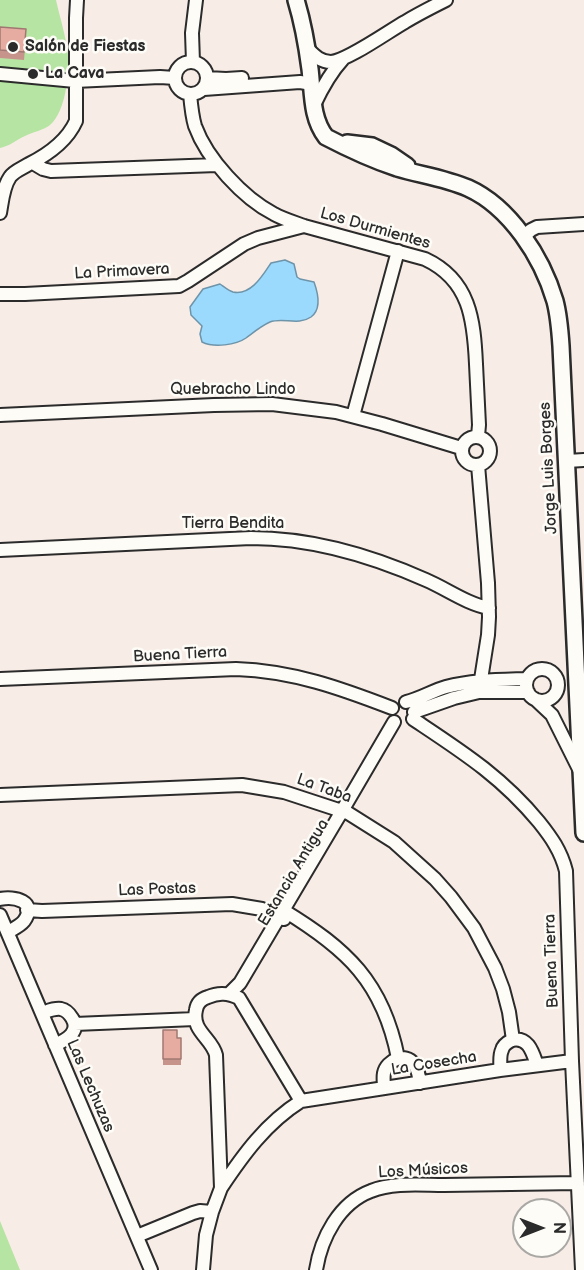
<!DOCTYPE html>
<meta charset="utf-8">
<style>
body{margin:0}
#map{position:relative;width:584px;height:1270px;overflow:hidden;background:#f8ece6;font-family:"Balsamiq Sans",sans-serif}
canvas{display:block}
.north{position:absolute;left:512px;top:1198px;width:60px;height:60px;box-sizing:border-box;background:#fdfcf7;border:2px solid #a9a8a5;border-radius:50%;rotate:90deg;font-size:16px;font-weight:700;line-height:24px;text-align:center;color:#2b2b2b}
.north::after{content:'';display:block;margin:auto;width:21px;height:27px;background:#2b2b2b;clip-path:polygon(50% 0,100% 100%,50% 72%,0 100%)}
</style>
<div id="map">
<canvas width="584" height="1270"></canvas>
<div class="north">N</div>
</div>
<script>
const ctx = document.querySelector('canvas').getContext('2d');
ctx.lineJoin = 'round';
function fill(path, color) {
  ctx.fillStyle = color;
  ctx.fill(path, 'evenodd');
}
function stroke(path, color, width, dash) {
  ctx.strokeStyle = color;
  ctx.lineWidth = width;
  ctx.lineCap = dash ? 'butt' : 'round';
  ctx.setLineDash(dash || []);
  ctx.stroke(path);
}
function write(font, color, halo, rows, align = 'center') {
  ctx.font = font + ' "Balsamiq Sans",sans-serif';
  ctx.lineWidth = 5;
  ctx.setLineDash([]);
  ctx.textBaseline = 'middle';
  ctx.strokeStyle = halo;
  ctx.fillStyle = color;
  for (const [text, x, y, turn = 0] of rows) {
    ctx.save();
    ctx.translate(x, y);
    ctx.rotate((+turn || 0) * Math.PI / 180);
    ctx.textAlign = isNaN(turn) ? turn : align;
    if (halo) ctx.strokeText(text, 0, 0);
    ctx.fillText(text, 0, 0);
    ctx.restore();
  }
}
const green = new Path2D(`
 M0,0h56c4,18 10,36 12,55 1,20 -2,56 -18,70 -6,5 -17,7 -25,11 -9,4 -15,10 -25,12z
 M0,1221l20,49h-20z`);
const water = new Path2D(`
 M285,260l9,4 3,13 3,2 14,3c4,11 8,27 -3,35 -13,9 -28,0 -41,5 -9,4 -16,10 -24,16 -10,7 -32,10 -44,4l-2,-8 2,-8 -11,-11 -1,-8 13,-18 17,-5c3,2 9,7 13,8 18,4 30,-17 38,-29z`);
const minor = new Path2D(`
 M307,48c7,7 13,14 24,14 16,-1 58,-31 74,-40 13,-8 27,-15 41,-22
 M175 78a16 16 0 1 1 32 0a16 16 0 1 1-32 0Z
 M193,62l-1,-29 4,-33
 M0,74l75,7 85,-4 15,1
 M207,78l19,1 16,-1
 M204,89l96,-7 12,2
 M190,94c1,11 2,22 5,32 12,33 48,72 79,88 9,5 19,8 30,12l121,33c45,21 49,61 51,105 1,21 2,41 3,61l-1,11
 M314,105c8,-17 16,-32 29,-46
 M33,163l10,6 8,2 166,-6
 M0,213c2,-11 3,-26 10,-36 4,-6 13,-9 19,-13 20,-10 38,-23 47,-43v-103l1,-18
 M523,237l8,-7 6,-3 47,-3
 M0,294h25l154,-8 9,-5 56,-37 14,-6 46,-12
 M0,415l214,-10 58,-1 64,8 46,12 79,24
 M353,416l45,-165
 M462 451a14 14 0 1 1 28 0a14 14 0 1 1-28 0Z
 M567,461l17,-1
 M478,465l10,118 1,34 -1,18 -9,57
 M0,550l251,-12c59,0 121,18 175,42 21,9 41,24 63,28
 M526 685a16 16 0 1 1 32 0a16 16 0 1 1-32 0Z
 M0,679l236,-10c57,2 104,19 156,39
 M535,699l17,16 28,56
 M406,702c14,-3 26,-11 40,-15 26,-7 54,-7 81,-8
 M414,712l40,-14 25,-6h49
 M413,719c48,32 88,57 126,103 12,15 22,29 27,49l6,190 10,209
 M0,795l242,-10 42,7 64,21 46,29 41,37 16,18 23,31 21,40 8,21 6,23 4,28
 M0,899c14,-3 38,2 24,22 -4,5 -11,8 -16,11
 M27,910l15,1 190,-7 30,5 22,10
 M283,910c64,39 100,72 115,148
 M0,915l151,355
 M229,994l11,-11 102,-172 52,-89
 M239,998l62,103
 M42,1013c6,-2 12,-5 19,-4 5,1 8,4 11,9 9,14 -6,22 -17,27
 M75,1024l120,-5
 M500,1070c1,-6 -1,-14 2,-20 1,-5 6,-8 10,-10 17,-4 21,14 25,25
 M384,1088c0,-5 -1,-10 0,-15 3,-13 21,-21 30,-9 4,5 5,12 6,19
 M221,1188c22,-33 45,-65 80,-87l199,-31 72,-9
 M137,1236l56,-23 7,-2 12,1
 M203,1270l3,-35 6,-23 9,-24 -5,-133c-4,-17 -25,-24 -20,-45 1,-7 5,-11 12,-13 11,-5 20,-4 31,1
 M316,1270c5,-32 23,-67 55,-79 22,-9 50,-6 73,-6 45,-1 89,-1 134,-2`);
const tertiary = new Path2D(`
 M296,0c7,23 11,46 14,69 3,24 1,49 16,68 23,12 47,23 71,31 24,7 48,10 71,20 42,19 74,69 87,113 4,15 5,30 6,45l23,487
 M347,143l25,3 19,9 16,11`);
const wall = new Path2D(`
 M0,27l26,10 -2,23 -24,-2z
 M163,1030l14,8h4v27h-18z`);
const building = new Path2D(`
 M0,27l26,2 -2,23 -24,-2z
 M163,1030h14v8h4v21h-18z`);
const markers = [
 [13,47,6,"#2b2b2b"],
 [33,74,6,"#2b2b2b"]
];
const poiNames = [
 ["Salón de Fiestas",25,47],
 ["La Cava",45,74]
];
const streetNames = [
 ["Los Durmientes",375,229,16],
 ["La Primavera",122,272,-3],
 ["Quebracho Lindo",233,390],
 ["Jorge Luis Borges",549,468,-93],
 ["Tierra Bendita",233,524],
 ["Buena Tierra",180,655,-3],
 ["La Taba",324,789,20],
 ["Estancia Antigua",294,873,-59],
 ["Las Postas",157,890,-2],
 ["Buena Tierra",552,961,-92],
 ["La Cosecha",434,1064,-9],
 ["Las Lechuzas",90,1086,67],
 ["Los Músicos",423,1171,-3]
];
fill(green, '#b6e4a3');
fill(water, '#9bdafd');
stroke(water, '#6e94a9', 1.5);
stroke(minor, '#2b2b2b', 16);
stroke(tertiary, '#2b2b2b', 20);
stroke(minor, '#fdfcf7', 12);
stroke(tertiary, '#fdfcf7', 15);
fill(wall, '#c6948b');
fill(building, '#e6aca2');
stroke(building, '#a17871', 1.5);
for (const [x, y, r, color] of markers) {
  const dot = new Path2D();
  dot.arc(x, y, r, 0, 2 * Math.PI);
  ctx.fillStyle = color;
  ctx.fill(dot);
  stroke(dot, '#fdfcf7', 2);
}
write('bold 16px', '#2b2b2b', '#fdfcf7', poiNames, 'left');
write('16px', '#2b2b2b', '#fdfcf7', streetNames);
</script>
